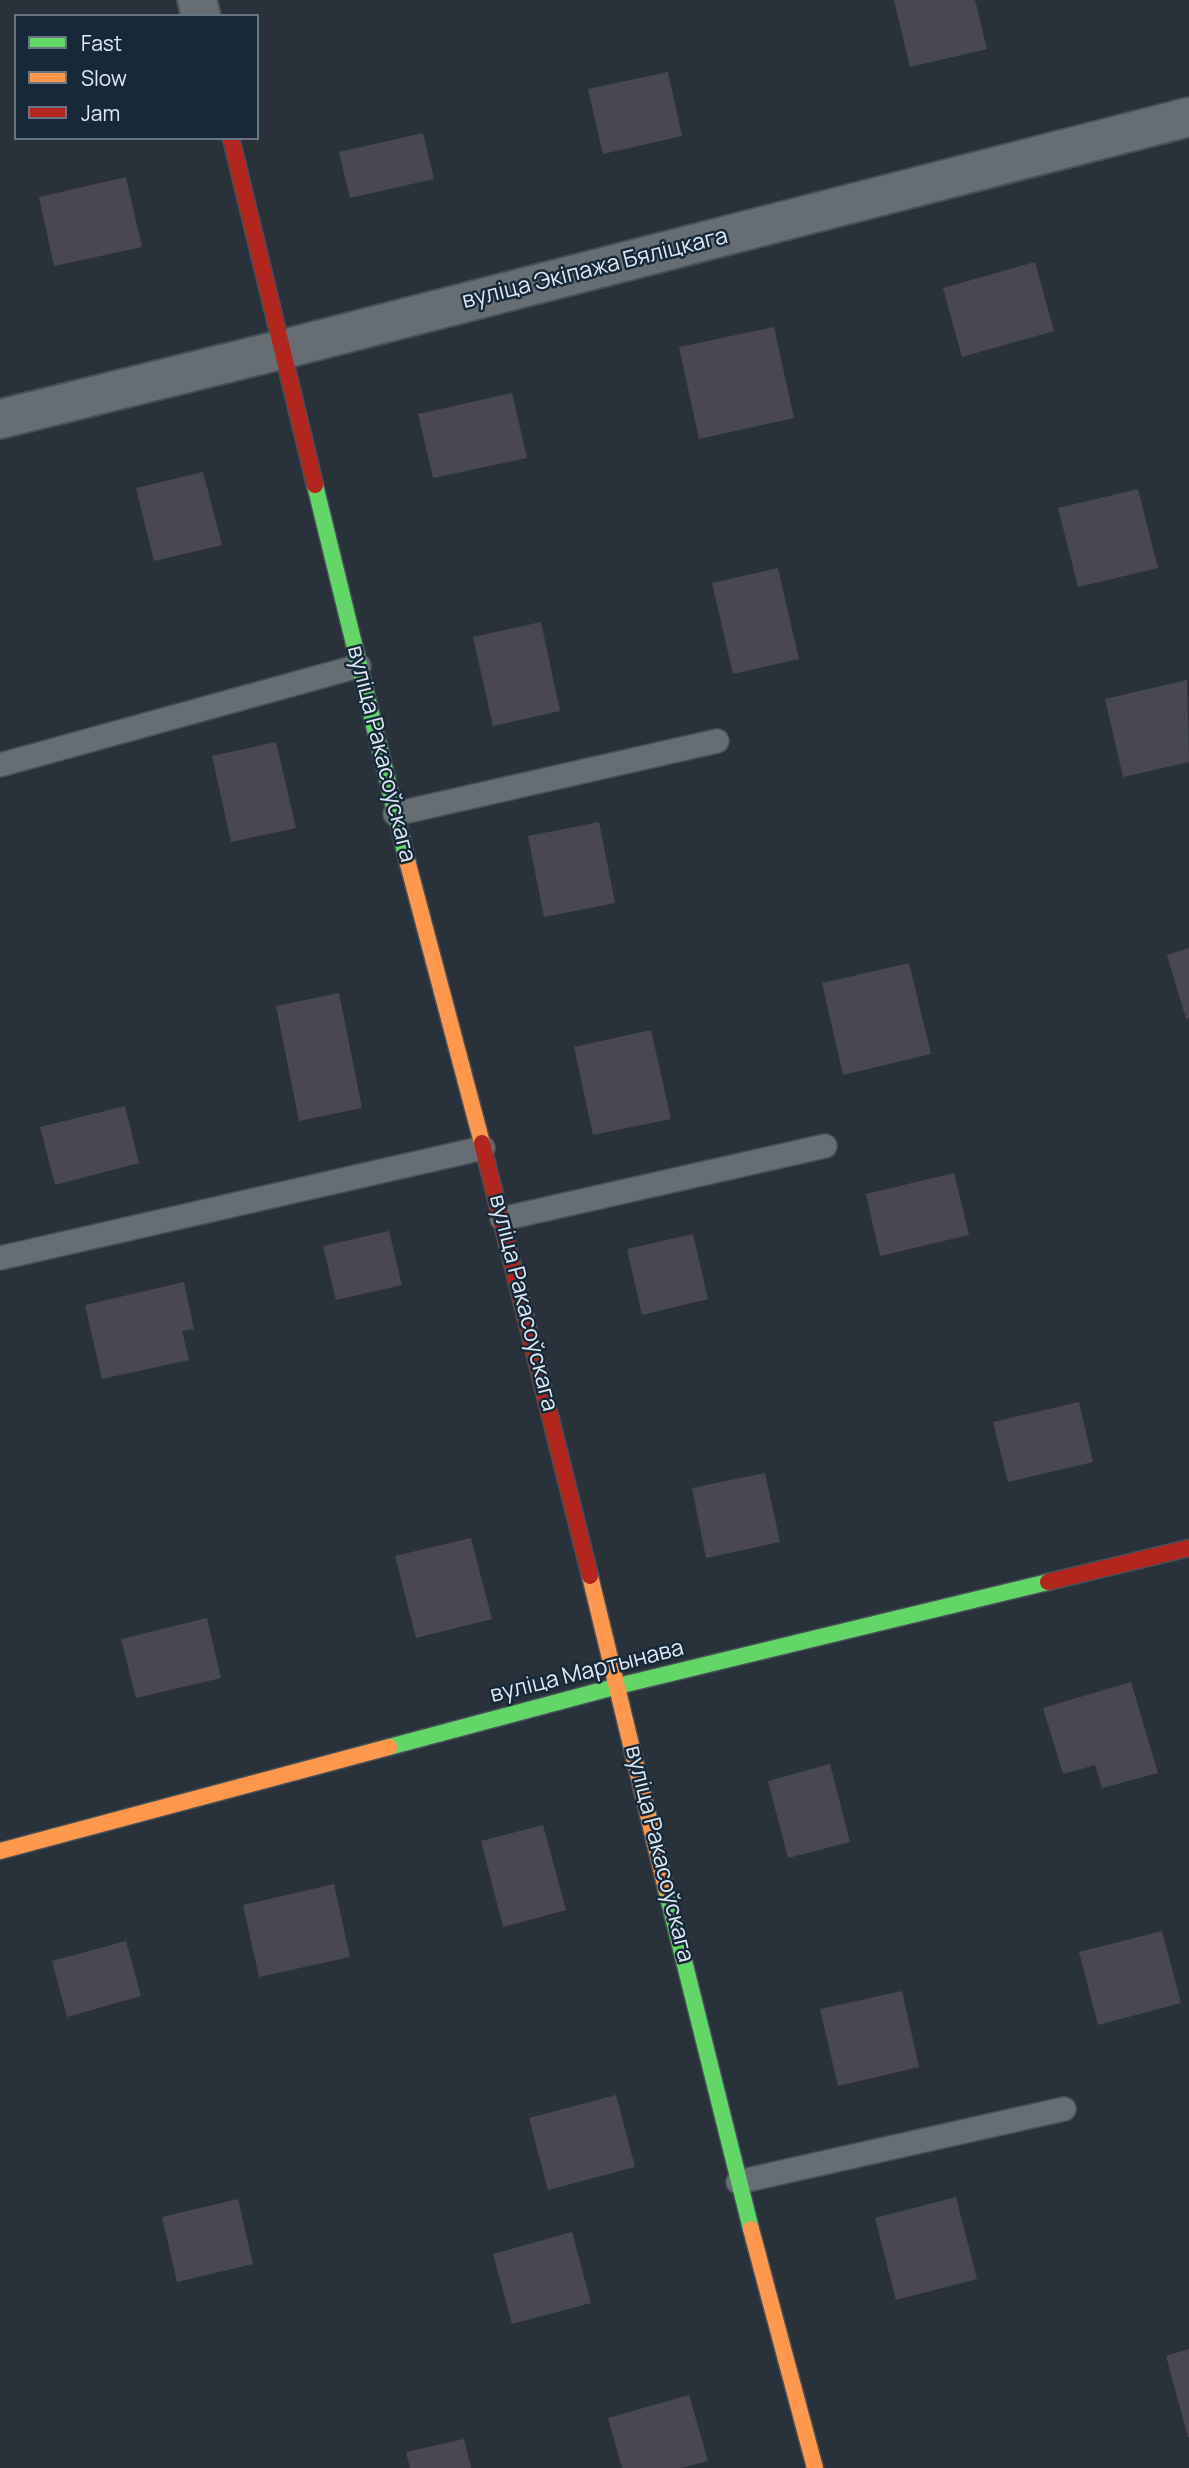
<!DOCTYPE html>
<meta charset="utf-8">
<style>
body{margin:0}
#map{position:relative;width:1189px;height:2468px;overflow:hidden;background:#29323a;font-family:Manrope,sans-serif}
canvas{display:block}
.legend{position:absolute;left:14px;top:14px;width:245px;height:126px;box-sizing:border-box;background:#172938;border:2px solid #677683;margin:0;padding:9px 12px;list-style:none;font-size:21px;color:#dee9f3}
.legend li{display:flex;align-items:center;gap:14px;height:35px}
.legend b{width:35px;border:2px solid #677683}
</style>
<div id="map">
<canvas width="1189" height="2468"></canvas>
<ul class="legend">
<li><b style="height:9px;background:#63d668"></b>Fast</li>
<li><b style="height:9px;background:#ff974d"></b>Slow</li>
<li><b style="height:9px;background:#b3261e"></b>Jam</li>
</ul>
</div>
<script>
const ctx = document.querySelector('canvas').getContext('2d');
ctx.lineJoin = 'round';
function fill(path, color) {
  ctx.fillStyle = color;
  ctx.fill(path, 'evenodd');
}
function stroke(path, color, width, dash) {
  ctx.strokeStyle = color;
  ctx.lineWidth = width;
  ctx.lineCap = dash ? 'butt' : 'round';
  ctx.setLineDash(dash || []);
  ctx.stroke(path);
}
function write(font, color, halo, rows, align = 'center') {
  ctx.font = font + ' Manrope,sans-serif';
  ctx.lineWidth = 5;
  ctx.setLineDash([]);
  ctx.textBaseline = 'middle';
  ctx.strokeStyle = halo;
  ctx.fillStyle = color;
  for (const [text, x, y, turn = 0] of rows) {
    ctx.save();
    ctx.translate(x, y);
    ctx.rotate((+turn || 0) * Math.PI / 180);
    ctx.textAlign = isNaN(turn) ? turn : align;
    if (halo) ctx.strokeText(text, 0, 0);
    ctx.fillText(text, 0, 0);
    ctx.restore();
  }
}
const building = new Path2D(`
 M894,0h81l12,49 -77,18z
 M668,72l14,64 -79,18 -15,-65z
 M423,133l11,46 -84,19 -11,-46z
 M126,177l16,70 -88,19 -15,-69z
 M1035,262l19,69 -92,26 -19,-69z
 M774,327l20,91 -95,21 -20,-92z
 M512,393l15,65 -94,20 -15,-64z
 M203,472l19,73 -68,16 -18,-73z
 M1138,489l20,79 -80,19 -20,-79z
 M778,568l21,91 -66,15 -21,-91z
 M541,622l19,89 -67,15 -20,-89z
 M1187,680l2,82 -66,15 -18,-78z
 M276,742l20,86 -65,14 -19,-86z
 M599,822l16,81 -71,14 -16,-81z
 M1189,948v70l-3,1 -19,-64z
 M909,963l22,91 -88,21 -21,-92z
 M339,993l23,115 -63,13 -23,-115z
 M651,1030l20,89 -78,16 -19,-88z
 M125,1106l14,57 -84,22 -15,-58z
 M954,1173l15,62 -89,21 -14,-62z
 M389,1231l13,54 -66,15 -13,-54z
 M693,1234l15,65 -66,16 -15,-66z
 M184,1282l10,47 -12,2 7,29 -87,19 -17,-74z
 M1079,1402l14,60 -85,20 -15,-60z
 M765,1473l15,69 -74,16 -14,-70z
 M471,1538l21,81 -76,19 -21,-82z
 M207,1618l14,60 -85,20 -15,-59z
 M1131,1682l27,91 -56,15 -7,-23 -32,9 -20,-66z
 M830,1764l20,78 -62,16 -20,-77z
 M543,1825l23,85 -63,17 -22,-86z
 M334,1884l16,73 -91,20 -16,-72z
 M1162,1931l19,72 -83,22 -19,-73z
 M126,1941l15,55 -74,21 -15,-56z
 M902,1991l17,76 -81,19 -18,-77z
 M616,2095l19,72 -87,23 -19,-72z
 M956,2197l21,82 -81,21 -21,-82z
 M238,2199l15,65 -76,18 -15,-65z
 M572,2232l19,71 -79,21 -19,-70z
 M1189,2349v88h-1l-22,-81z
 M689,2395l19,66 -27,7h-59l-14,-50z
 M464,2439l7,29h-61l-4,-16z`);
const lane = new Path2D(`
 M0,765l359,-99
 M395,814l322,-73
 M502,1219l323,-73
 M0,1258l483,-110
 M738,2182l326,-73`);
const street = new Path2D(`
 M197,0l4,16
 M0,419l284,-70 905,-232`);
const fast = new Path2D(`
 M315,485l93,379
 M389,1747l229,-61 430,-104
 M666,1889l85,340`);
const slow = new Path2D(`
 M408,864l74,279
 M590,1576l76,313
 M0,1851l389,-104
 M751,2229l64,239`);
const jam = new Path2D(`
 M231,138l84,347
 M482,1143l108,433
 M1048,1582l141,-34`);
const streetNames = [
 ["вуліца Экіпажа Бяліцкага",595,269,-14],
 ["вуліца Ракасоўскага",381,754,76],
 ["вуліца Ракасоўскага",523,1303,76],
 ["вуліца Мартынава",587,1672,-14],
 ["вуліца Ракасоўскага",659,1854,76]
];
fill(building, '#4a4754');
stroke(lane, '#474f57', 26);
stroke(street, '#474f57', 42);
stroke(fast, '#474f57', 19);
stroke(slow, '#474f57', 19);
stroke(jam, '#474f57', 19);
stroke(lane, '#666e74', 23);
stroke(street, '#666e74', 38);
stroke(fast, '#63d668', 16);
stroke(slow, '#ff974d', 16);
stroke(jam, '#b3261e', 16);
write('23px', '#dee9f3', '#172938', streetNames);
</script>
